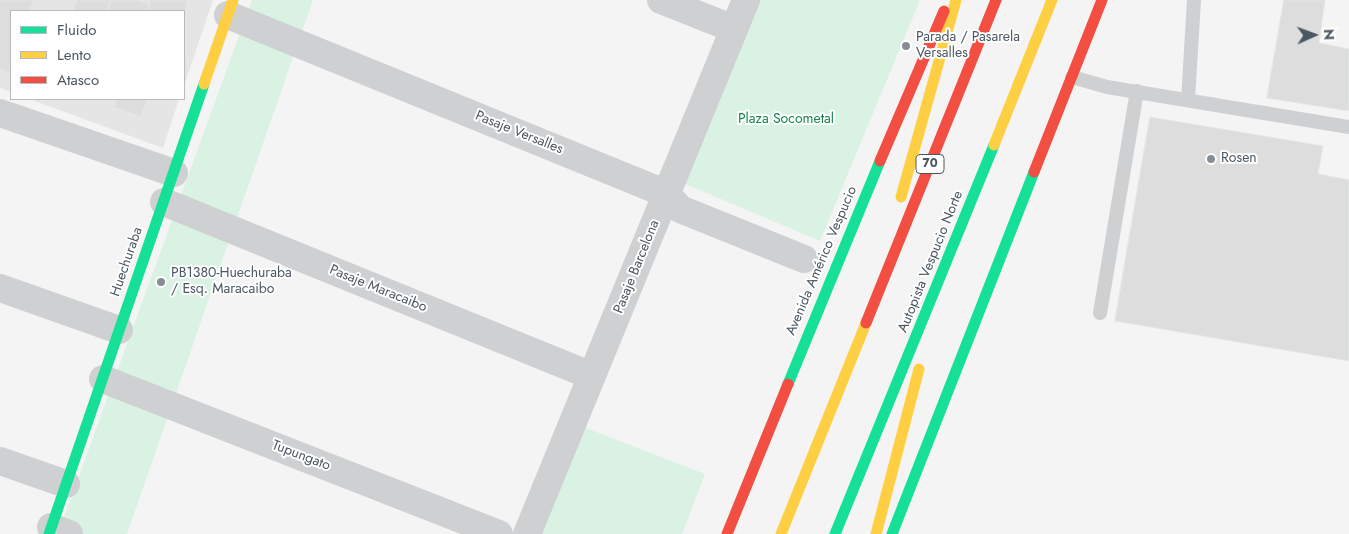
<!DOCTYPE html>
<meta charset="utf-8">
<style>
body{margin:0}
#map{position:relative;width:1349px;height:534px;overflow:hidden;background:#f4f4f4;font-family:Jost,sans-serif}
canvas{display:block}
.legend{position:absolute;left:10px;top:10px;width:175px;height:90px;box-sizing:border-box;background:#fff;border:1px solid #b7bbc0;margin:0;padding:6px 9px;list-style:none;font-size:15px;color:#4a5661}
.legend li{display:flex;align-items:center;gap:10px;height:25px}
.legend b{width:25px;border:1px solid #b7bbc0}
.north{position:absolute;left:1289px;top:10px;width:50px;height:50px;-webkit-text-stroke:4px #fff;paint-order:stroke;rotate:88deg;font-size:14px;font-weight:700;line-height:20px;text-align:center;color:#4a5661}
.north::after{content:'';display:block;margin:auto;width:18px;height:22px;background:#4a5661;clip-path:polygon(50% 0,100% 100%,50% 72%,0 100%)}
</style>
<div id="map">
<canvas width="1349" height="534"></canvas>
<ul class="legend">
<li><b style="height:6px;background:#16e098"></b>Fluido</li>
<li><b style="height:6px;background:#ffcf43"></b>Lento</li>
<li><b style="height:6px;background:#f24e42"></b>Atasco</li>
</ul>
<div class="north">N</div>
</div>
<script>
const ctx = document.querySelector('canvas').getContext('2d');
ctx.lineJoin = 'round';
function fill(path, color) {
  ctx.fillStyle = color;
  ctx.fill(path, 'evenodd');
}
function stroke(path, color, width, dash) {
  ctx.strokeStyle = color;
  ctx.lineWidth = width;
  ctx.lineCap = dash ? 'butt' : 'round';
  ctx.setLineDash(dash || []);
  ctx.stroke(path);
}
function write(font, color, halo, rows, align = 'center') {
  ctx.font = font + ' Jost,sans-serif';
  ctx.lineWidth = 4;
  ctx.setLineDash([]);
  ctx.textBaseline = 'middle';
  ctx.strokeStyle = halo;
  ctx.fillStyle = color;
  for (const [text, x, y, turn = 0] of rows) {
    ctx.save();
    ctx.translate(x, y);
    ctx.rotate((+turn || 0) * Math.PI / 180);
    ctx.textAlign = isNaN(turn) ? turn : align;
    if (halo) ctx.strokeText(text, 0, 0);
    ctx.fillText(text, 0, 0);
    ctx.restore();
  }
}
const education = new Path2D(`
 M0,0h213l-29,86v-75h-173v81l-11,-4z
 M29,99h150l-16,49z`);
const green = new Path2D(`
 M252,0h61l-186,534h-69z
 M751,0h169l-100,241 -144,-61z
 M578,425l127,49 -23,60h-147z`);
const building = new Path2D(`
 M0,0h34l-4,11h-19v55l-2,7 -9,-4z
 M77,0h34l-4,11h-34z
 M111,0h27l11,4 -2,7h-40z
 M151,0h37l-4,12 -37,-1z
 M1284,0h41l-6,43 30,6v62l-82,-13z
 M117,99h30l-6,18 -27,-10z
 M1150,117l173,29 -5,28 31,6v181l-234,-40z`);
const lane = new Path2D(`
 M1072,77l35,10 242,40
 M1188,100l6,-100
 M1100,313l37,-222`);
const street = new Path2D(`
 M661,0l73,29
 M228,15l439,179 13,15 124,50
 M0,113l174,60
 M164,202l428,174
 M0,288l119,42
 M103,379l396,155
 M0,461l66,23
 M51,527l18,7
 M527,534l219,-534`);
const fast = new Path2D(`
 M788,384l92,-223
 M49,534l155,-450
 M835,534l159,-389
 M892,534l142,-362`);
const slow = new Path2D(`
 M204,84l29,-84
 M994,145l58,-145
 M901,197l55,-197
 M781,534l85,-211
 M876,534l43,-165`);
const jam = new Path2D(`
 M880,161l64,-150
 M1034,172l68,-172
 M866,323l130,-323
 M727,534l61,-150`);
const markers = [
 [906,46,5,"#868d94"],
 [1211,159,5,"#868d94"],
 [161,282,5,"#868d94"]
];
const shields = [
 [930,164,28]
];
const shieldNames = [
 ["70",930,164]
];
const poiNames = [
 ["Parada / Pasarela",916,38],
 ["Versalles",916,54],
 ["Rosen",1221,159],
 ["PB1380-Huechuraba",171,274],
 ["/ Esq. Maracaibo",171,290]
];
const parkNames = [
 ["Plaza Socometal",786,120]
];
const streetNames = [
 ["Pasaje Versalles",519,133,22],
 ["Avenida Américo Vespucio",822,261,-67],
 ["Huechuraba",127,262,-71],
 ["Autopista Vespucio Norte",931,262,-68],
 ["Pasaje Barcelona",637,267,-68],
 ["Pasaje Maracaibo",378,289,22],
 ["Tupungato",301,456,21]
];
fill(education, '#e6e5e6');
fill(green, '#d9f2e3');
fill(building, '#ddddde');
stroke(building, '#e5e6e7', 1);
stroke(lane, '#ced0d2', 14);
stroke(street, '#ced0d2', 28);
stroke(fast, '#16e098', 11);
stroke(slow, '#ffcf43', 11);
stroke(jam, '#f24e42', 11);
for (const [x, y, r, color] of markers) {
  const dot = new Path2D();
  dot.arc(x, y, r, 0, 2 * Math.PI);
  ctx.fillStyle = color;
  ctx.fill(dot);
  stroke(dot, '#fff', 2);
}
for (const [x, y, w] of shields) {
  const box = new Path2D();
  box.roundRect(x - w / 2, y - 9.5, w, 19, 4);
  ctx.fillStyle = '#fff';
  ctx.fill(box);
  stroke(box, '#4a5661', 1);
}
write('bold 12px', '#4a5661', null, shieldNames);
write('14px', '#4a5661', '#fff', poiNames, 'left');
write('14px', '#17864f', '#fff', parkNames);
write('14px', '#4a5661', '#fff', streetNames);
</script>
